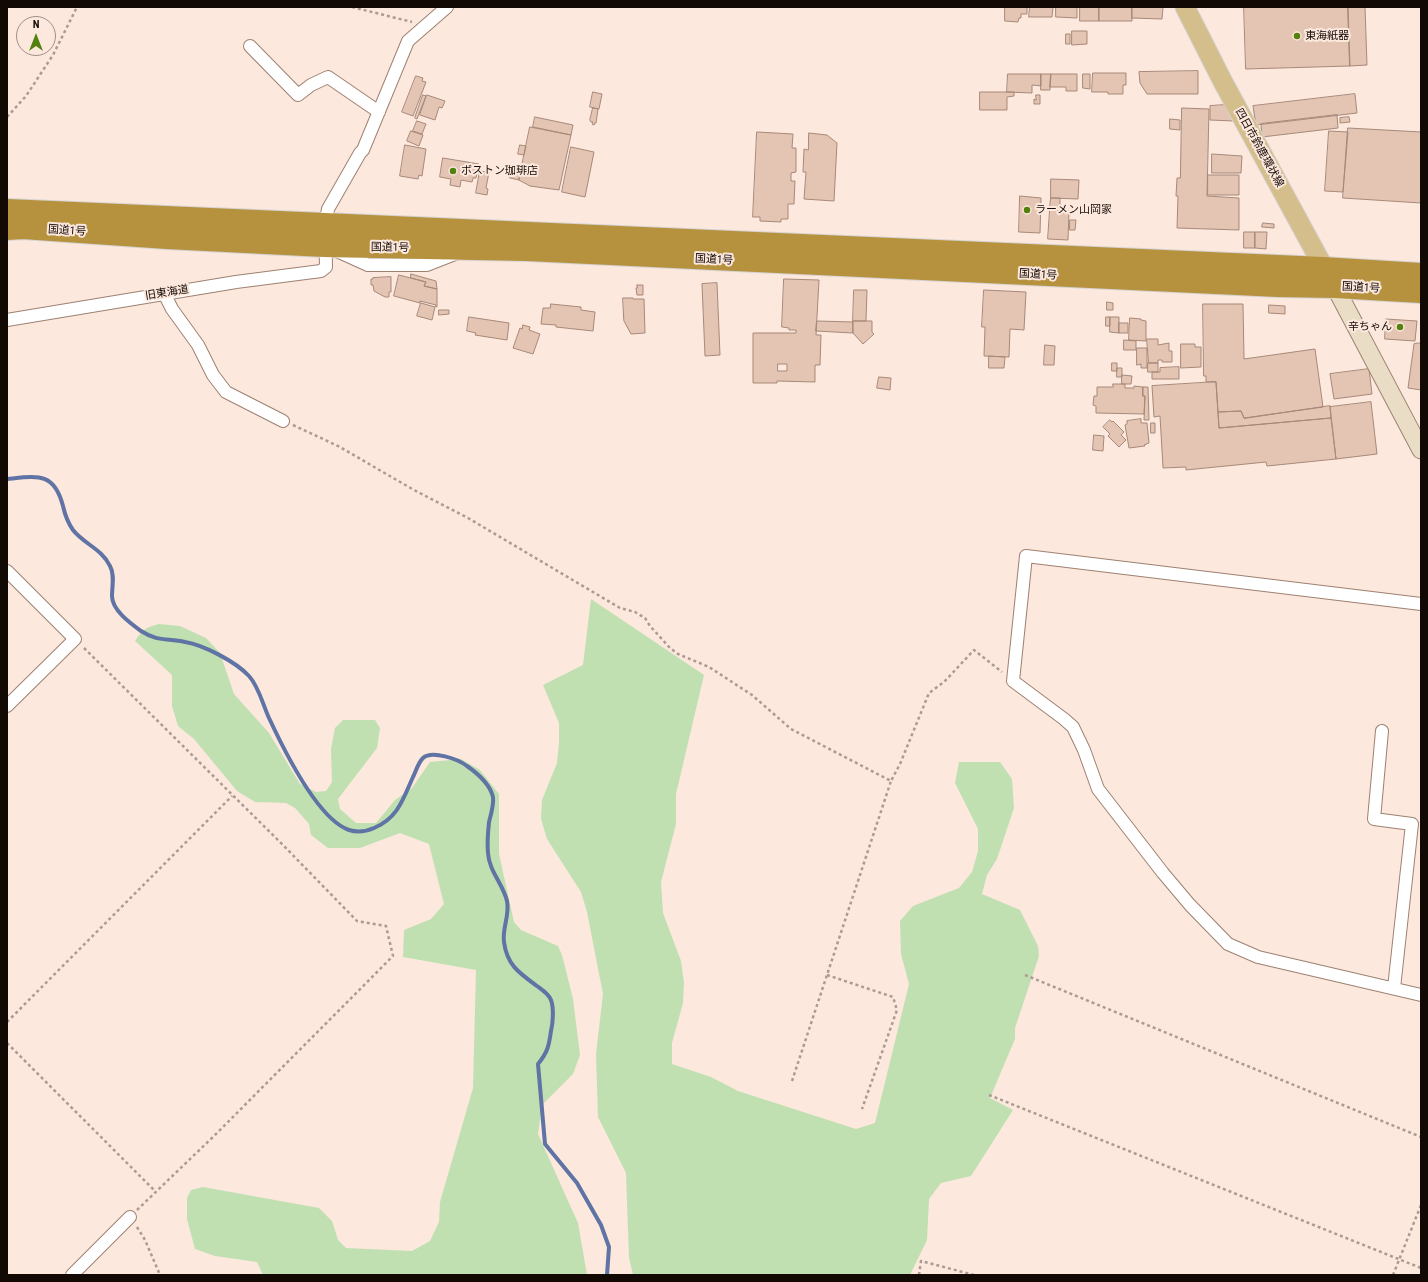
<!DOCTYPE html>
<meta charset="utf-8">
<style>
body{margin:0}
#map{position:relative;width:1428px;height:1282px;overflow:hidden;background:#fce8dd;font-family:"Roboto Condensed",sans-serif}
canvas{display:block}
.frame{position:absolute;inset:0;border:8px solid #130904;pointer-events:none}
.north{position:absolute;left:16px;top:16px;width:40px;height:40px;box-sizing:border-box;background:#fce8dd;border:1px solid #9f8f86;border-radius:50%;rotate:0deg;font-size:11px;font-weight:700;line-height:16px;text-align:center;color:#130904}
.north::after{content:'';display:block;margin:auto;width:14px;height:18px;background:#53810e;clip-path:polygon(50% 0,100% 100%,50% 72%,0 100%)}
</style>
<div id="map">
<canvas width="1428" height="1282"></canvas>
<div class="frame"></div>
<div class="north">N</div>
</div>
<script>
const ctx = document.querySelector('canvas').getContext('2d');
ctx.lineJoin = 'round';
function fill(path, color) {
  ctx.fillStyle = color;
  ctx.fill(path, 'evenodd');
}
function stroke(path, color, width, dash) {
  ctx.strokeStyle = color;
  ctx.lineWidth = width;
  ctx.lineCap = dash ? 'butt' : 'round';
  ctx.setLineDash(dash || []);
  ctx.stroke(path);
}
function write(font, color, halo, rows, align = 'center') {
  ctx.font = font + ' "Roboto Condensed","Noto Sans JP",sans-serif';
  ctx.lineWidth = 4;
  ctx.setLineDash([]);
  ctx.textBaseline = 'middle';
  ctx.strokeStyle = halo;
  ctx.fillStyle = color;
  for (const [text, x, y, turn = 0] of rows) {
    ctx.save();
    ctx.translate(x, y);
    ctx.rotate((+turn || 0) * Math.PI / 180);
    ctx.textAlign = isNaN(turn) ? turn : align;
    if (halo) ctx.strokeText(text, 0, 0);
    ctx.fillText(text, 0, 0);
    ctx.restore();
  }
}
const green = new Path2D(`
 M591,599l113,76 -28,119v30l-15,58 2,31 18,48 3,22 -1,20 -11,40v21l39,13 27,14 118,38 19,-6 34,-139 -8,-30 -1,-33 13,-15 46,-18 13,-16 6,-21v-22l-23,-46 4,-21h41l12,17 2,29 -17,51 -10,16 -5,19 38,16 18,36 1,10 -24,72v11l-25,59 23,12 -42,66 -30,7 -12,16 -2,41 -17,35h-277l-4,-17 -3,-85 -28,-56 -2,-63 7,-60 -16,-82 -6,-20 -34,-53 -6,-20 1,-19 15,-37 2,-20v-20l-16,-38 40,-20z
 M159,624l21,2 26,12 14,15 14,41 35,39 31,51 16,8 10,-1 6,-9 -1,-33 4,-21 8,-8h32l5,8 -3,20 -39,51 2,10 16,14h20l19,-23 17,-12 18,-26 31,-3 19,11 19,24v60l15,68 7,8 37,16 4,9 11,44 7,56 -7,19 -31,31 -4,29 40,89 9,52h-324l-6,-13 -42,-6 -20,-7 -8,-30v-21l4,-8 12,-3 116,21 13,13 6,19 8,8 66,3 18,-10 9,-19 1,-20 33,-114 3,-118 -73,-13 1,-27 27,-11 13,-15 -15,-60 -29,-11 -40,15h-32l-17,-13 -2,-11 -14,-16 -9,-5 -31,-1 -18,-11 -43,-52 -16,-13 -6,-20v-31l-37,-34c7,-11 11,-14 24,-17z`);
const stream = new Path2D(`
 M7,479c31,-3 47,-7 56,27 2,9 5,17 10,24 11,14 29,19 37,36 5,9 2,20 2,30 0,14 18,27 29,35 17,11 26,7 44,11 19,3 51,20 64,34 10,11 14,29 20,42 14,30 48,101 80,112 9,3 16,2 25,-2 24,-10 29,-29 39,-51 3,-6 5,-14 10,-19 9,-8 35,1 44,8 10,7 23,18 26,31 1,8 -2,17 -4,25 -1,10 -2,22 -1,31 1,18 15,31 19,48 3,14 -5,27 -3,41 3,23 15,31 33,44 4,3 12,8 14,14 3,8 2,23 0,31 -2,14 -3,21 -13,33l7,80 32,39 24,42 8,22 -2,28`);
const building = new Path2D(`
 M1005,7h22v7h-6v4h-2l-1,4 -13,-1z
 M1030,7h23l-1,10h-23z
 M1056,7h21v11l-21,-1z
 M1080,7h19v14h-19z
 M1099,7h33v14h-33z
 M1132,7h31l-1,12 -30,-1z
 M1244,7h104l2,59 -104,3z
 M1348,7h17l2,58 -17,1z
 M1072,31h15v13l-15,1z
 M1066,34h4v10h-4z
 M1198,71v23h-51l-7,-11 -1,-11z
 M1093,73h33v12h-3v9h-15v-2h-16z
 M1008,74h33v12l-9,-1v8l-25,-1z
 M1041,74h10l-1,16h-9z
 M1051,74h26v17h-11v-4h-16z
 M1083,74h7v15l-7,-1z
 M416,76l7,2 -1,3 4,1 -13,34 -11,-4z
 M593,92l9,2 -3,15 -9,-2z
 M980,92h34v4l-7,1v13h-27z
 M1355,94l2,19 -101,12 -3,-19z
 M423,95l3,1 -9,23 -2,-1z
 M427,95l18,6 -3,7 -3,-1 -4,13 -15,-5z
 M1036,95h4v9h-6v-5l2,1z
 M1224,105l10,16 -24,-1v-14z
 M593,108l5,1 -2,14h-1l-1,2 -2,-1 1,-2h-2l-1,-2z
 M1182,108l27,1 -2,87 32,2v32l-62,-2 1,-32h-2l1,-18h3z
 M1337,115l1,13 -76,9 -1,-13z
 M535,117l38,8 -2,10 -38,-8z
 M1349,117l1,5 -10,1v-5z
 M1170,119l10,1v10l-10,-1z
 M417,121l9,3 -4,10 -9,-3z
 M530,127l41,8 -12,55 -29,-4 -11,-6z
 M1348,128l73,4v71l-78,-5z
 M411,131l12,4 -4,11 -12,-5z
 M1329,131l19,1 -5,60 -18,-1z
 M757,132l36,2 -1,14h4v24l-5,1v8h4l-1,23h-6v15h-7v3l-21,-1v-4h-7z
 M809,133l18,2 10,8 -3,58 -30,-2 2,-27h-3l1,-23 4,1z
 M405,145l21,4 -4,27 -3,-1 -1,4 -18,-3z
 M520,145l6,1 -2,9 -6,-1z
 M571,147l23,5 -9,45 -23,-5z
 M1212,154l30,2 -1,17h-29z
 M443,158l36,6 -3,14h-3l-1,4 -11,-2 -1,7 -10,-2 1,-6 -11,-2z
 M512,169l9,2 -2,9 -9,-2z
 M480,171l9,1 -3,16 2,1 -1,6 -11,-2z
 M1208,175h31v20h-31z
 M1051,179l28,1 -1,19 -27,-1z
 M1020,196l21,2 -1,35 -21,-1z
 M1051,198h9v10h-10z
 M1050,210l19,1 -1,29 -20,-1z
 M1070,220h6l-1,10h-5z
 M1263,223l11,1v4l-12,-1z
 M1244,232h11v16h-11z
 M1255,232h12l-1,17 -11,-1z
 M411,274l25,7 1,8 -13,-3 2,-4 -15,-4z
 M399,275l27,7 -2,4 13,3v18l-2,-1 1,-1 -16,-4v2l-26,-7z
 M391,277v15h-2v5h-4l-11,-6 -1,-6h-2v-6h2v-1z
 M784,279l35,1 -3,55h5l-1,30h-5v17l-38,-1v2h-24v-50h43v-3h-7v-2l-7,-1zM778,364h9v7h-9z
 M717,283l3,72 -15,1 -3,-72z
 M637,285h6v10h-6l-1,-7h1z
 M854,290h13l-1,31h-13z
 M984,290l42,2 -2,38 -14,-1 -1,28 -25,-1 1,-29h-3z
 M623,298h10v1h11l1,34 -14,1 -7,-13z
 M1107,302l6,1v7h-6z
 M421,303l14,4 -3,13 -15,-4z
 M551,304l30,3v3l14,2 -2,19 -37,-4v-2l-15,-1 2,-16h7z
 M1203,304h40l1,55 71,-10 8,58 -79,11 -3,-7 -23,1 -2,-30h-10v-6h-2z
 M1269,305l16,1v8l-16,-1z
 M439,310h10v4l-10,1z
 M469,317l40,6 -2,17 -32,-5 1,-2 -9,-2z
 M1106,317h4v9h-4z
 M1110,317h9v16l-9,-1z
 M1130,318l11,1v1l5,1v20l-17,-1z
 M1386,319l31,2 -2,20 -30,-2z
 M817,321l36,1v11l-37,-2z
 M853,321h19v11l2,2 -11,10 -10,-11z
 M1119,323h9v10h-9z
 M523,325l7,2 -1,3 11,4 -7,20 -20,-6 7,-20 2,1z
 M1147,339h11v6l11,-2v8h3v11h-10v-2h-4v3h-9z
 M1124,340l12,1v9h-12z
 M1419,343h2v47l-13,-2 6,-44z
 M1181,344h14v3h6v20l-20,1z
 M1045,345l10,1 -1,19h-10z
 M1137,348h10v20h-6v-4l-4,1z
 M989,356l16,1 -1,11h-15z
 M1112,363h5v8h-5z
 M1148,363h10v9h-10z
 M1179,367v12h-27v-7h8v-4z
 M1117,368h5v9h-5z
 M1369,369l3,25 -38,5 -4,-25z
 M1122,375l10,1 -1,8h-9z
 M879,377l12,1 -1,12 -13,-2z
 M1216,382l3,46 112,-10 5,41 -69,7 -1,-4 -80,8v-3l-23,1 -3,-52 -6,1 -2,-31z
 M1113,384h12v4h9v-2l9,1v9h2l-1,18 -48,-1v-7l-3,-1 1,-9h3v-9h16z
 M1143,387h5l1,33h-5l1,-24h-2z
 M1371,402l6,52 -41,5 -6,-52z
 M1330,406l1,12 -112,10 -1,-16 23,-1 3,7z
 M1141,419v4h6l2,20 -5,2 1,1 -16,2 -4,-23 2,-1v-3z
 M1110,420l2,2 1,-1 11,11 -3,3 5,5 -7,7 -11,-11 2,-2 -7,-7z
 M1151,423h4v10h-4z
 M1094,435l10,1 -1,15 -10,-1z`);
const path = new Path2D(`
 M352,7l60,15
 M7,117l19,-21 27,-41 24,-48
 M293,425l45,21 76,44 54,28 152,90 15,4 10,6 5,8 20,22 8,6 31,13 43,28 39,34 100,52 9,-17 29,-71 15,-11 30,-32 28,22
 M84,648l199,197 74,76 29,5 7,30 -179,180 -77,74
 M827,975l66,22 4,13 -35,99
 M1025,975l396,162
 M7,1022l225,-226
 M7,1043l148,148
 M792,1081l99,-300
 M989,1095l432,173
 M137,1227l8,13 15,35
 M919,1275l2,-14 53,14
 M1393,1275l28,-70`);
const street = new Path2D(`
 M250,46l48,49 13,-10 17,-8 51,35
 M337,251l31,14h59l28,-11
 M164,293l8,16 26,36 15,30 13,17 57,29
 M7,320l229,-38 85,-11 5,-4 -1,-42 3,-16 32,-56 3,-3 45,-109 39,-34
 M7,571l68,68 -68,67
 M1421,604l-395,-48 -13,125 51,38 9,8 11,23 14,39 65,84 27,32 38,39 30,13 163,38
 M1382,731l-8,88 38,5 -18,164
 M72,1275l58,-58`);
const secondary = new Path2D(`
 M1335,287l86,163`);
const primary = new Path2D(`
 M1185,7l38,75 107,197`);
const highway = new Path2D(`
 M7,210l1316,58 98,6
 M7,229l16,-1 144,10 157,8 203,4 751,36 57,1 86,5`);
const markers = [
 [1297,36,4,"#53810e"],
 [453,171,4,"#53810e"],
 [1027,210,4,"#53810e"],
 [1400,327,4,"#53810e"]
];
const poiNames = [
 ["東海紙器",1305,36],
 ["ボストン珈琲店",461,171],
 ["ラーメン山岡家",1035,210],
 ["辛ちゃん",1392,327,"right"]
];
const streetNames = [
 ["四日市鈴鹿環状線",1259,148,61],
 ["国道1号",67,231,4],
 ["国道1号",390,248,1],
 ["国道1号",714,260,3],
 ["国道1号",1038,275,3],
 ["国道1号",1361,288,3],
 ["旧東海道",167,293,-9]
];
fill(green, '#c0e0b2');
stroke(stream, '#5f73a4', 4);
fill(building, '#e4c4b3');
stroke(building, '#a78979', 1);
stroke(street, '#9e8171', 14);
stroke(secondary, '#9e8171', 19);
stroke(primary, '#d5d3d2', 21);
stroke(highway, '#d5d3d2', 24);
stroke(path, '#ac9b92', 2.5, [3, 3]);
stroke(street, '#fff', 12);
stroke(secondary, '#e9dec5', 17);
stroke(primary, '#d4be8b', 19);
stroke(highway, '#b7923e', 22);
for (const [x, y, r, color] of markers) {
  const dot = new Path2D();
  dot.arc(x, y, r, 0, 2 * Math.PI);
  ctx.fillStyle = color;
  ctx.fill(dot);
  stroke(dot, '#fce8dd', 1.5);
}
write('11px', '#130904', '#fce8dd', poiNames, 'left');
write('11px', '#130904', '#fce8dd', streetNames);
</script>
